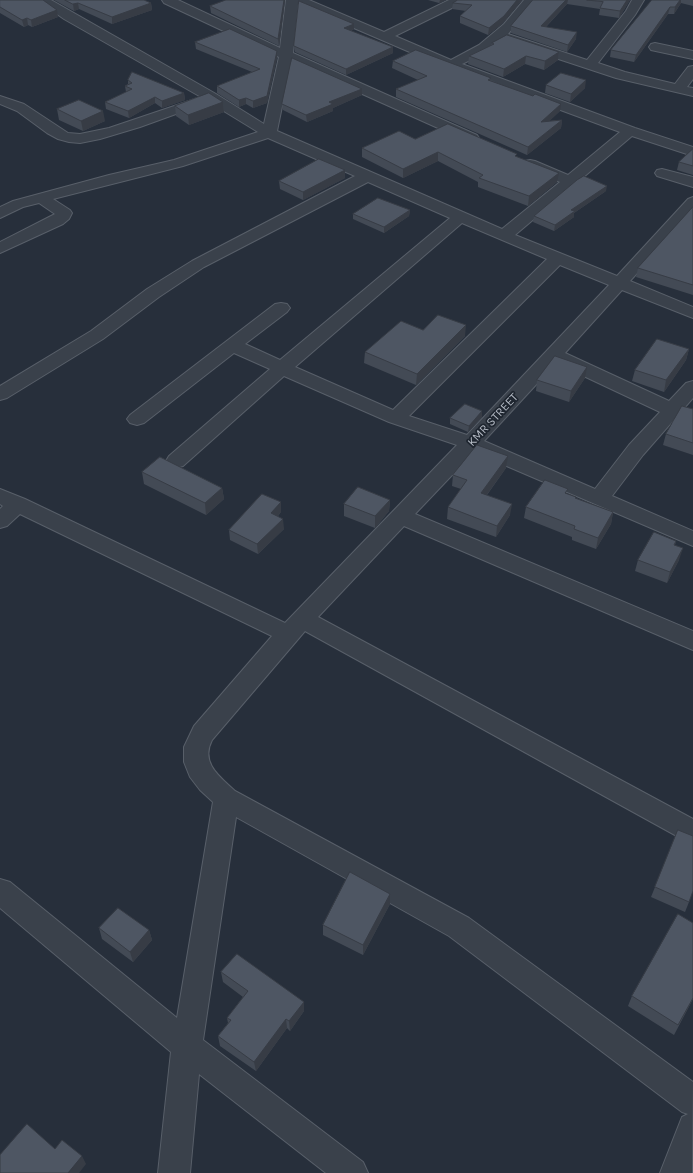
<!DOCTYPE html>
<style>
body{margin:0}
canvas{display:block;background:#272f3b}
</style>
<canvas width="693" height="1173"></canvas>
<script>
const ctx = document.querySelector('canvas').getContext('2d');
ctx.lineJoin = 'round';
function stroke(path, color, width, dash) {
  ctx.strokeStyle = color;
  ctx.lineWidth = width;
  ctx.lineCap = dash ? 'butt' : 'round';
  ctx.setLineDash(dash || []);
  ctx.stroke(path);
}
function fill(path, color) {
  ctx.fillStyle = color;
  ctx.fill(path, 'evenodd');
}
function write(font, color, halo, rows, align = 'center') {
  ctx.font = font + ' Karla,sans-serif';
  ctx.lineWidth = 3.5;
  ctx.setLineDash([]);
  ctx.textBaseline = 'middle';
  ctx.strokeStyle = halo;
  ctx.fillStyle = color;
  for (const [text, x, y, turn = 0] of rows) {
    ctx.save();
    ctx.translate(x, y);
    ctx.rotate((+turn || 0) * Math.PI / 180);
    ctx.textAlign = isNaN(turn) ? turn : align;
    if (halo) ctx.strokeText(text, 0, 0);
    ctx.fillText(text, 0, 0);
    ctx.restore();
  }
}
const street = new Path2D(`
 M37,0h14l165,94 48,30 15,-67 -115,-54 -2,-3h16l102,48 6,-48h23l75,32 65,-32h15l-2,3 -67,33 56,24 28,-15 25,-21 20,-24h12l-28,34 79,26 39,-49 6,-11h12l-9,15 -37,48 27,9 50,12 13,-17 5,-1v13l-6,8 6,1v8l-77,-18 -115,-38 -12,11 -27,13 173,64 58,19v9l-61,-20 -117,99 102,41 71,-77 5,-2v14l-63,70 63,26v11l-71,-28 -57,63 104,48 17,-18 7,-2v17l-50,57 -31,41 81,35v15l-219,-94 -59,62 278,117v19l-289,-124 -86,91 375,202v24l-9,-3 -379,-209 -93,109c-12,23 8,37 23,51l234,127 224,164 -1,91h-32l22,-56 6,-3 -6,-2 -233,-176 -213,-119 -33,223 160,122 5,11h-42l-127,-99 -9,99h-32l13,-121 -171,-144v-29l10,3 167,136 36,-216 -13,-12 -10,-13 -6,-15v-15l10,-21 78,-90 -252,-122 -13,12 -7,2v-19l3,-3 -3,-2v-15l25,10 260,124 172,-178 -68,-23 -105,-46 -101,90 -7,2 -7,-2 -3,-5 3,-5 101,-87 -36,-16 -90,70 -7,2 -7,-2 -3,-4 3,-4 145,-111 6,-1 6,1 3,4 -3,4 -42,32 35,16 170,-142 -82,-36 -164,85 -45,30 -56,42 -96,59 -7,2v-14l91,-55 56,-42 45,-28 163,-85 -87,-38 -85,28 -130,33 17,11 2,3 -3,6 -6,5 -63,29v-11l55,-28 -16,-11 -16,4 -23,11v-11l13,-6 96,-26 65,-15 84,-28 -49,-30 -69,25 -40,12 -20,4 -11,-1 -11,-3 -11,-6 -30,-22 -17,-7v-8l24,8 44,29 12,1 29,-6 92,-31 -137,-78zM298,4l149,64 173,64 -52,43 -33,-14 -5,-1 -5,1 -2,3 2,3 35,15 -58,47 -225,-98 14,-69 176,79 5,1 5,-1 2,-3 -2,-3 -184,-82zM462,223l85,36 -154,151 -98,-43zM560,265l49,20 -142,150 -58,-19zM556,363l104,49 -31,33 -34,44 -111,-48z
 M655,43l38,8v8l-42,-9 -2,-3 2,-3z
 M662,169l31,8v10l-36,-11 -2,-3 2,-3z`);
const wall = new Path2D(`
 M0,0l58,17 -26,10 -4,-2 -4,2 -24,-14z
 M54,0h90l7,3 1,7 -40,14 -33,-15 -5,2z
 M285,0l-6,46 -68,-33 -1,-7z
 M428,0h18l-7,3z
 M458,0h64l-19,23 -15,12 -28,-12v-7l6,-5 -14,-2 1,-6z
 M533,0h97l-11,18 -20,-3 1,-6 -33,-5 -21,23 30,12 -9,13 -56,-19v-7z
 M652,0h41v6l-12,-3 -7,11h-6l-34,48 -24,-5 1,-7z
 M354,24v5l-3,2 42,16v6l-47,22 -51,-23 -1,-6z
 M195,42l82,16 -10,45 -14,5 -7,-4 -7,3 -22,-14v-7l35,-14 -56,-23z
 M492,43l67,9 -1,8 -14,10 -19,-6 -22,13 -35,-13 1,-8 22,-11z
 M393,61l98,19 69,31 -11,10 13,-1 -1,8 -34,27 -131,-58v-8l22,-9 -26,-12z
 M128,80l56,13 1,7 -23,8 -7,-5 -26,15 -23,-9 -1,-7 21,-10 -1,-6 3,-2z
 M546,85l39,3 -15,14 -25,-9z
 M362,89v6l-29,13v3l-26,11 -24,-12 -1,-6z
 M223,102l1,10 -35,13 -13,-9 -1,-10z
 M57,109l48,12 -22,10 -24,-11z
 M415,139l142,43 -29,24 -50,-19v-5l-40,-21 -35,17 -41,-21v-9z
 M693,149v26l-16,-5 2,-8z
 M345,178l-42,22 -23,-11 -1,-8z
 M606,191l-32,22v4l-20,14 -21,-9 1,-6z
 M693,207v88l-57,-18 2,-9z
 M410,210l-1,6 -25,17 -31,-14v-5z
 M423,330l42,6 -49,49 -52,-22 1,-11z
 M689,349l-3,11 -22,32 -32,-11 3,-11z
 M585,378l-16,24 -33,-11 1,-11z
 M693,409v46l-30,-10 3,-11z
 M482,417l-14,15 -18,-8v-6z
 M506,468l-19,27 23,20 -14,22 -49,-18 1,-12 13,-18 -9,-3 1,-11z
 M142,472l80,16 2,11 -18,16 -62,-31z
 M567,494l9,4 37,14 -2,12 -15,25 -24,-9v-3l-48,-19 2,-11z
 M390,500l-1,11 -14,17 -31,-12v-12z
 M281,512l-3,4 6,13 -26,25 -28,-14 -1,-10z
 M676,541l-1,4 4,15 -12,23 -32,-12 3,-11z
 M678,830l11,72 -4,10 -34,-15z
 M390,904l-27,51 -40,-20v-10z
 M693,923v76l-19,36 -46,-29 4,-10z
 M99,928l50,2 3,10 -19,22 -31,-23z
 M221,972l83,39 -14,20 -3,-3 -31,43 -36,-25 -2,-10 10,-13 -1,-5 16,-21 -20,-15z`);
const shadedWall = new Path2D(`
 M284,0h1l-6,46 -1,-7z
 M440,0h6l-7,3z
 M517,0h5l-19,23 -15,12 1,-7z
 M566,0h2l-1,4 -27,29 1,-7z
 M627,0h3l-11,18 1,-7z
 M680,0h1v3l-7,11 1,-7z
 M78,3l1,6 -5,2 -1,-7z
 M151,3l1,7 -40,14v-7z
 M670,7l-2,7 -34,48 2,-7z
 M57,10l1,7 -26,10 -1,-7z
 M27,18l1,7 -4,2 -2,-7z
 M354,24v5l-10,5v-6z
 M577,32l-1,7 -9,13 1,-7z
 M393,47v6l-47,22v-6z
 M277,51v7l-10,45 -14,5v-7z
 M559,52l-1,8 -14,10 1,-9z
 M526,56l-1,8 -22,13 1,-8z
 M586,80l-1,8 -15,14 1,-8z
 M362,89v6l-29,13v3l-26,11 -1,-7 23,-13z
 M184,93l1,7 -23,8v-7z
 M155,97v6l-26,15 -1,-7z
 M246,98v6l-7,3v-7z
 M223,102l1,10 -35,13 -1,-10z
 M561,104l-1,7 -20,19 1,-8z
 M103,111l2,10 -22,10 -2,-10z
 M562,120l-1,8 -34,27 1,-8z
 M438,152v9l-35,17v-9z
 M345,170v8l-42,22v-8z
 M559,173l-2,9 -29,24 1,-10z
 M607,186l-1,5 -32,22v4l-20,14 1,-6 16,-15z
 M410,210l-1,6 -25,17v-6z
 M466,325l-1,11 -49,49 1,-11z
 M689,349l-3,11 -22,32 2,-12z
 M587,367l-2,11 -16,24 2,-11z
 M482,411v6l-14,15 1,-6z
 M508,456l-2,12 -26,36 1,-11z
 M222,488l2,11 -18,16 -1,-12z
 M390,500l-1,11 -14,17v-12z
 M281,502v10l-9,11 -1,-10z
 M512,504l-2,11 -14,22 1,-11z
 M613,512l-2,12 -15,25 2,-11z
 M283,519l1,10 -26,25 -1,-10z
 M683,548l-4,12 -12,23 3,-11z
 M390,894v10l-27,51v-10z
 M149,930l3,10 -19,22 -3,-10z
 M304,1002v9l-14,20 -1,-10z
 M286,1019l1,9 -31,43 -2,-9z
 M82,1156l4,8 -7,9h-11z`);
const building = new Path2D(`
 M0,0h43l14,10 -26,10 -4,-2 -5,2 -22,-13z
 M65,0h79l7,3 -39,14 -34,-14 -5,1z
 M226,0h58l-6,39 -68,-33z
 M458,0h59l-13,16 -15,12 -29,-12 12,-11 -19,-2z
 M533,0h33l-25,26 36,6 -9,13 -57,-19z
 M587,0h40l-7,11 -20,-3 3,-6z
 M652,0h28l-5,7h-5l-34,48 -25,-5z
 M299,1l55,23 -10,4 49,19 -47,22 -52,-23z
 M230,29l47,22 -10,45 -14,5 -7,-3 -7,2 -22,-14 43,-17 -65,-27z
 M507,35l52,17 -14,9 -19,-5 -22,13 -35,-13 25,-12 -2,-1z
 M416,50l75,28 -3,2 45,16 2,-2 26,10 -20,18 21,-2 -34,27 -132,-58 31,-13 -34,-15z
 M292,58l70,31 -33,13 4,2 -27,11 -24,-11z
 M132,72l52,21 -22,8 -7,-4 -27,14 -23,-9 27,-13 -7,-3 7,-3 -4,-3z
 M561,73l25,7 -15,14 -25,-9z
 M209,93l14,9 -35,13 -13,-9z
 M79,100l24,11 -22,10 -24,-12z
 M448,124l69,30 -2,2 44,17 -30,23 -50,-18 4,-3 -45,-23 -35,17 -41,-21 37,-17 16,8z
 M693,149v17l-14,-4z
 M319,159l26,11 -42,22 -24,-11z
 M584,176l23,10 -36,24 4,1 -20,14 -21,-9 43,-36z
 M378,198l32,12 -26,17 -31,-13z
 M693,207v78l-55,-17z
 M438,315l28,10 -49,49 -52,-22 36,-31 22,9z
 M657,339l32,10 -23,31 -31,-10z
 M555,356l32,11 -16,24 -34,-11z
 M465,404l17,7 -13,15 -19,-8z
 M682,406l11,3v34l-27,-9z
 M477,445l31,11 -27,37 31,11 -15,22 -49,-19 19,-27 -14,-5z
 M160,457l62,31 -17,15 -63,-31z
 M545,480l23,9 -3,4 11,4 -1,1 38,14 -15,26 -24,-9 1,-3 -49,-19z
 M358,487l32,13 -15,16 -31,-12z
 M262,494l19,8 -10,11 12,6 -26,25 -28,-14z
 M654,532l22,9 -2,4 9,3 -13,24 -32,-12z
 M678,830l15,6v55l-4,11 -34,-15z
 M350,872l40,22 -27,51 -40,-20z
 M118,908l31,22 -19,22 -31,-24z
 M678,914l15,9v75l-15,27 -46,-29z
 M237,954l67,48 -15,19 -3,-2 -32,43 -36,-26 13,-16 -4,-2 21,-27 -27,-19z
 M27,1124l28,25 7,-9 20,16 -14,17h-68v-18z`);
const streetNames = [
 ["KMR STREET",493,420,-47]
];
stroke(street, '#585f69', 2);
fill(street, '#3a414b');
fill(wall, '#434a55');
fill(shadedWall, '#373c45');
fill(building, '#4e5663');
stroke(building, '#373c45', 1);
write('12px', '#b6bcc6', '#1f2630', streetNames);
</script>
